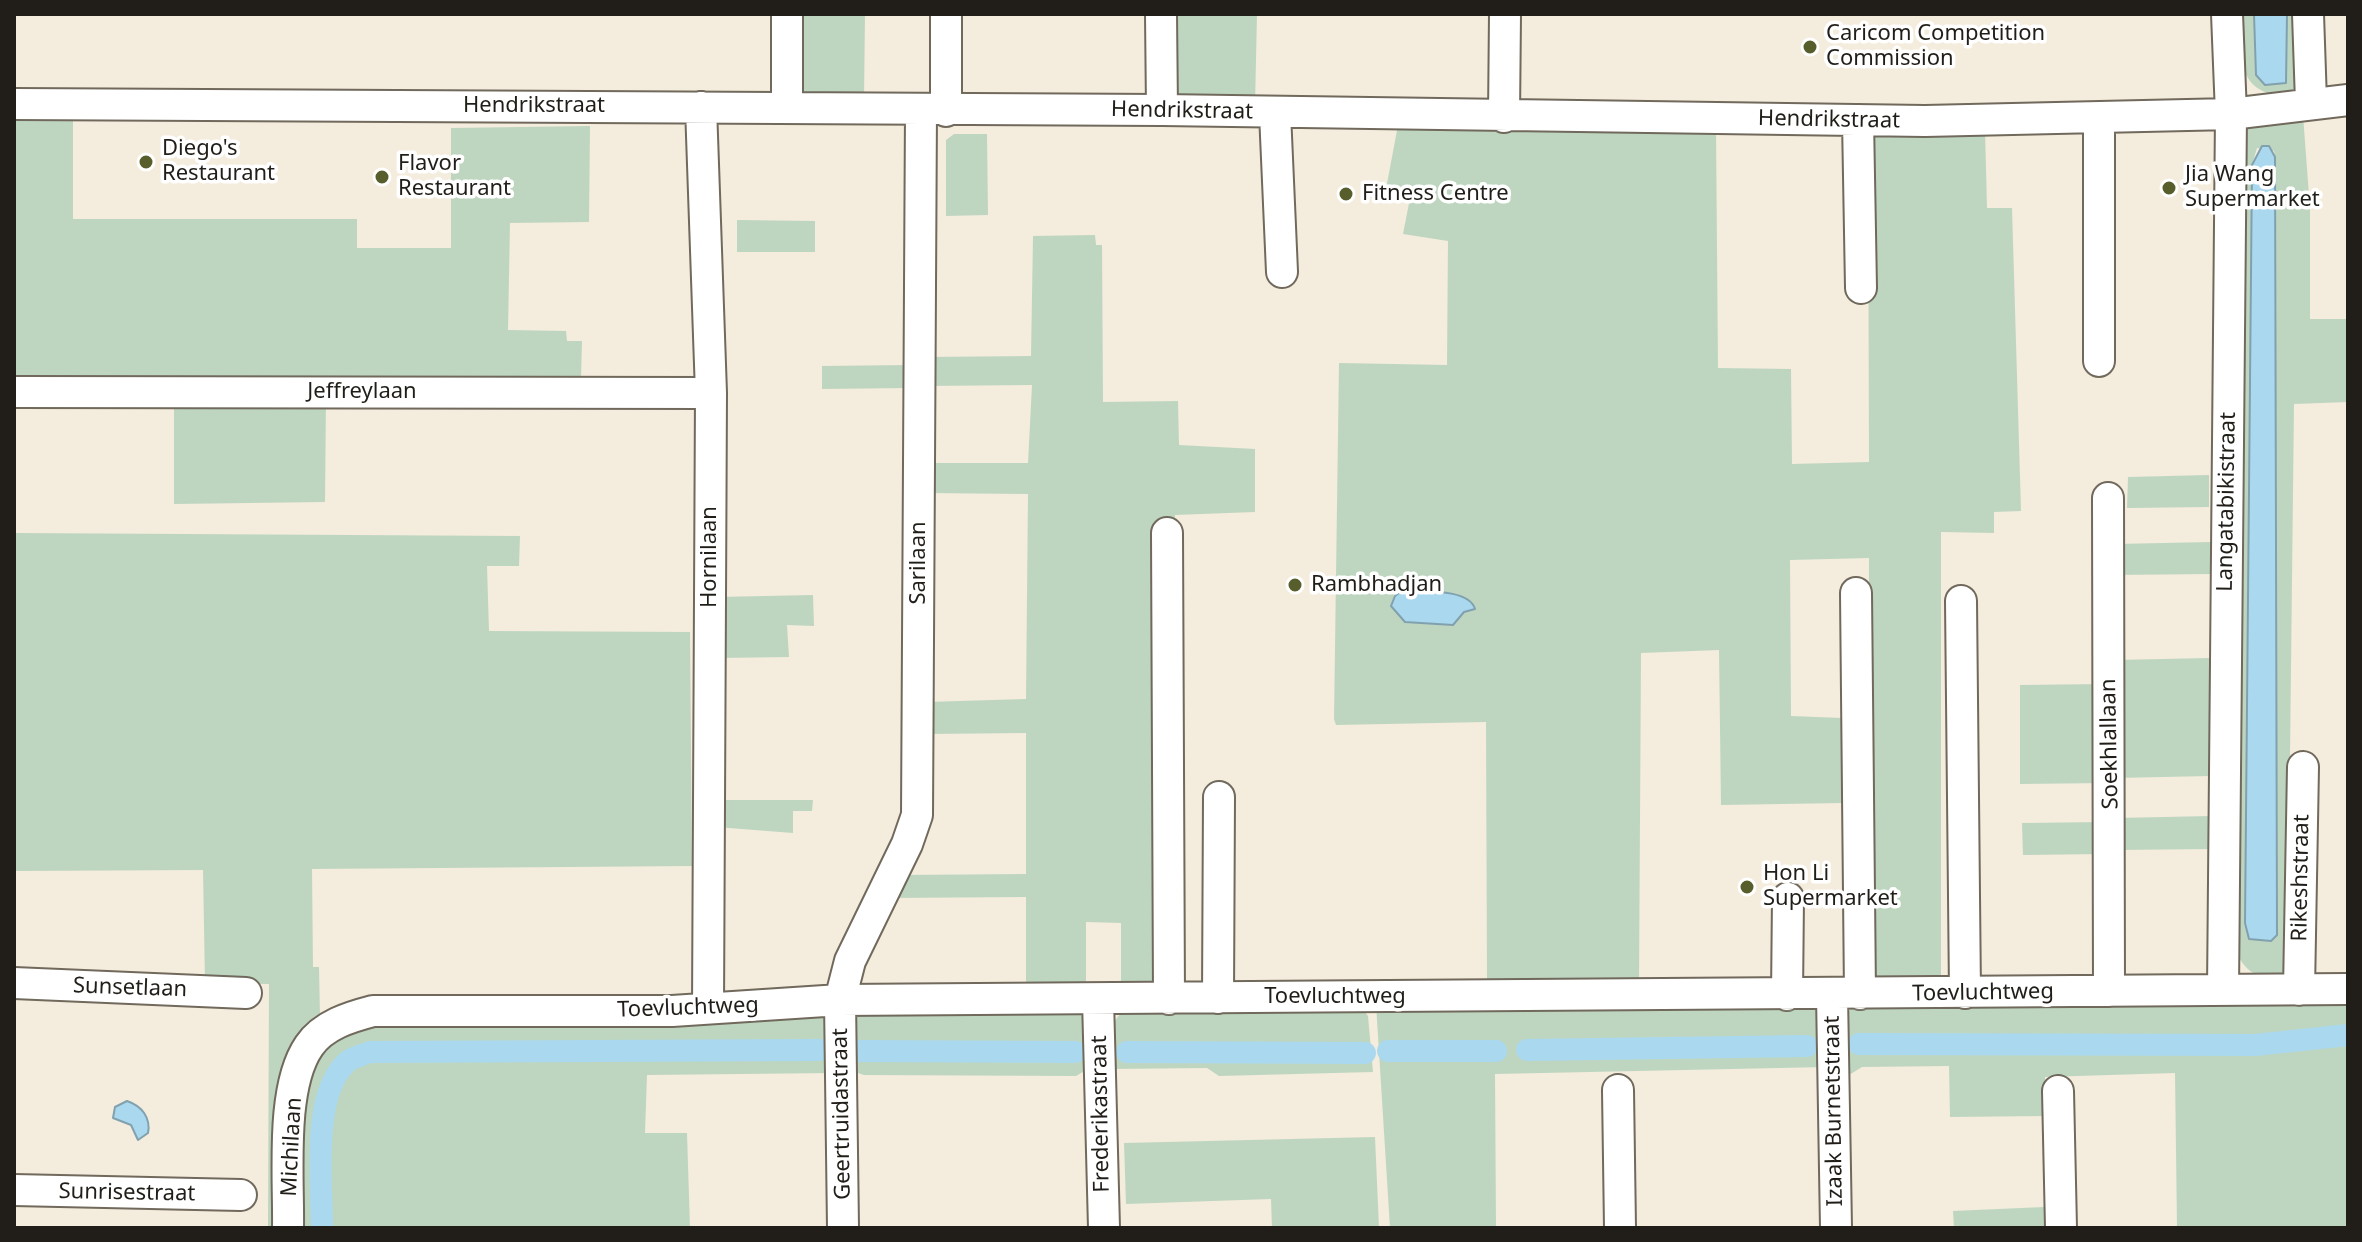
<!DOCTYPE html>
<style>
body{margin:0}
#map{position:relative;width:2362px;height:1242px;overflow:hidden;background:#f4ecdd;font-family:"Noto Sans",sans-serif}
canvas{display:block}
.frame{position:absolute;inset:0;border:16px solid #211e19;pointer-events:none}
</style>
<div id="map">
<canvas width="2362" height="1242"></canvas>
<div class="frame"></div>
</div>
<script>
const ctx = document.querySelector('canvas').getContext('2d');
ctx.lineJoin = 'round';
function fill(path, color) {
  ctx.fillStyle = color;
  ctx.fill(path, 'evenodd');
}
function stroke(path, color, width, dash) {
  ctx.strokeStyle = color;
  ctx.lineWidth = width;
  ctx.lineCap = dash ? 'butt' : 'round';
  ctx.setLineDash(dash || []);
  ctx.stroke(path);
}
function write(font, color, halo, rows, align = 'center') {
  ctx.font = font + ' "Noto Sans",sans-serif';
  ctx.lineWidth = 7;
  ctx.setLineDash([]);
  ctx.textBaseline = 'middle';
  ctx.strokeStyle = halo;
  ctx.fillStyle = color;
  for (const [text, x, y, turn = 0] of rows) {
    ctx.save();
    ctx.translate(x, y);
    ctx.rotate((+turn || 0) * Math.PI / 180);
    ctx.textAlign = isNaN(turn) ? turn : align;
    if (halo) ctx.strokeText(text, 0, 0);
    ctx.fillText(text, 0, 0);
    ctx.restore();
  }
}
const green = new Path2D(`
 M794,14h71l-1,85 -66,-3z
 M1168,14h89l-2,92 -79,-1z
 M2239,14h15l2,61 31,-38v-23h14l-5,75 -7,7c-54,-1 -48,-40 -50,-82z
 M14,110h59v109h284v29h94v-120l139,-2 -1,96 -79,1 -2,107 58,1 1,10h15l-1,37 -567,-1z
 M2303,115l7,94v110h38v83l-54,2 -4,352 6,1 -3,199 -10,23c-32,-3 -39,-7 -51,-37l12,-815zM2257,148l17,3 1,6 2,778 -32,-12 7,-758z
 M1398,125l318,3 2,240 73,1 1,95 77,-2 -1,-332h117l2,78h25l9,303 -27,1v21l-53,-1v448l-73,1 1,-423 -79,2 1,156 51,2v85l-121,2 -2,-155 -78,3 -2,329 -152,1 -1,-261 -150,3 -2,-6 5,-356 108,2 1,-124 -45,-7 8,-41 -25,-4z
 M954,134h33l1,81 -42,1v-76z
 M737,220l78,1v31h-78z
 M1095,235l1,10h6l1,157 75,-1 1,44 76,4v63l-80,3 -4,474h-50v-66l-35,-1v66l-60,2v-93l-139,1 14,-23 125,-1v-141l-100,1v-32l100,-3 2,-205 -104,-1v-30h104l4,-78 -105,1v-29l104,-1 2,-120z
 M908,365v23l-86,1v-23z
 M174,397h152l-1,105 -151,2z
 M2209,475v32l-82,1 1,-31z
 M14,533l506,3 -1,30h-32l2,65 201,1 2,234 -380,3 1,98h6l1,50 -40,211h-12l1,-244 -64,-1 -2,-113 -189,1z
 M2211,542l-1,32 -97,1 3,-31z
 M813,595l1,31 -27,-1 2,32 -70,1 -2,-61z
 M2209,658l1,118 -94,2 -1,-118z
 M2105,684l1,99 -86,1v-99z
 M717,800h96l-1,11h-19v22l-77,-6z
 M2211,816v33l-94,1v-32z
 M2105,822v32l-82,1 -1,-32z
 M2348,1002v226h-171l-2,-155 -130,4v39l-95,1 -1,-51 -87,1 -21,13 4,-65 8,-8z
 M1376,1004h443l7,63 -331,7 1,154h-106z
 M1362,1008l6,8 5,56 -154,4 -12,-8 -97,1c-2,-21 -4,-48 17,-60z
 M1077,1010l7,6 7,51 -15,9 -212,-1 -9,-3v-61z
 M827,1012l6,61 -186,2 -2,58h42l3,95h-392l5,-143 23,-42 39,-20z
 M1375,1137l4,91h-107l-1,-29 -145,5 -2,-61z
 M2044,1207l1,21h-91l-1,-17z`);
const water = new Path2D(`
 M2254,14h33l-1,69 -21,2 -9,-10z
 M2262,146h7l6,11 2,778 -6,6 -22,-2 -4,-16 7,-758z
 M1403,590c18,2 66,-2 72,19l-11,3 -11,13 -48,-3 -14,-16 4,-10z
 M127,1101c15,5 24,17 21,32l-10,7 -7,-15 -18,-7 2,-11z`);
const canal = new Path2D(`
 M1859,1044l396,1 93,-10
 M1527,1050l280,-4
 M859,1051l216,1
 M1388,1051h108
 M1127,1052l238,1
 M322,1228c0,-44 -11,-134 25,-166 5,-5 16,-7 23,-10l449,-2`);
const minor = new Path2D(`
 M787,14v94
 M946,14v97
 M1161,14l1,96
 M2308,14l3,88
 M14,104l1148,6 763,11 306,-7 117,-14
 M701,107l10,286 -3,615
 M1275,113l7,159
 M1504,117l1,-103
 M1858,120l3,168
 M2099,361v-242
 M14,392l697,1
 M2108,498l1,493
 M1167,533l2,466
 M1856,593l4,401
 M1961,601l4,392
 M14,983l232,10
 M2223,990l8,-876 -4,-100
 M2299,990l4,-223
 M1787,995l1,-97
 M1832,995l4,233
 M1218,998l1,-201
 M1098,999l6,229
 M1618,1090l2,138
 M2058,1091l3,137
 M14,1190l227,5
 M288,1228c1,-51 -8,-140 21,-182 14,-21 41,-29 64,-35h299l168,-11 1508,-11
 M843,1228l-3,-228 10,-39 57,-117 10,-29 4,-705`);
const markers = [
 [1810,47,8,"#575e2c"],
 [146,162,8,"#575e2c"],
 [382,177,8,"#575e2c"],
 [2169,188,8,"#575e2c"],
 [1346,194,8,"#575e2c"],
 [1295,585,8,"#575e2c"],
 [1747,887,8,"#575e2c"]
];
const poiNames = [
 ["Caricom Competition",1826,34],
 ["Commission",1826,59],
 ["Diego's",162,149],
 ["Restaurant",162,174],
 ["Flavor",398,164],
 ["Restaurant",398,189],
 ["Jia Wang",2185,175],
 ["Supermarket",2185,200],
 ["Fitness Centre",1362,194],
 ["Rambhadjan",1311,585],
 ["Hon Li",1763,874],
 ["Supermarket",1763,899]
];
const streetNames = [
 ["Hendrikstraat",534,106],
 ["Hendrikstraat",1182,111,1],
 ["Hendrikstraat",1829,120,1],
 ["Jeffreylaan",362,392],
 ["Langatabikistraat",2227,502,-89],
 ["Hornilaan",710,557,-90],
 ["Sarilaan",919,563,-90],
 ["Soekhlallaan",2110,744,-91],
 ["Rikeshstraat",2301,878,-89],
 ["Sunsetlaan",130,988,2],
 ["Toevluchtweg",1983,993,-1],
 ["Toevluchtweg",1335,997],
 ["Toevluchtweg",688,1008,-2],
 ["Izaak Burnetstraat",1834,1111,-91],
 ["Geertruidastraat",842,1114,-91],
 ["Frederikastraat",1101,1114,-91],
 ["Michilaan",292,1147,-87],
 ["Sunrisestraat",127,1193,1]
];
fill(green, '#bed6c0');
fill(water, '#aad9ef');
stroke(water, '#81a1af', 2);
stroke(canal, '#aad9ef', 22);
stroke(minor, '#70695c', 34);
stroke(minor, '#fff', 30);
for (const [x, y, r, color] of markers) {
  const dot = new Path2D();
  dot.arc(x, y, r, 0, 2 * Math.PI);
  ctx.fillStyle = color;
  ctx.fill(dot);
  stroke(dot, '#fff', 3);
}
write('22px', '#211e19', '#fff', poiNames, 'left');
write('22px', '#211e19', '#fff', streetNames);
</script>
